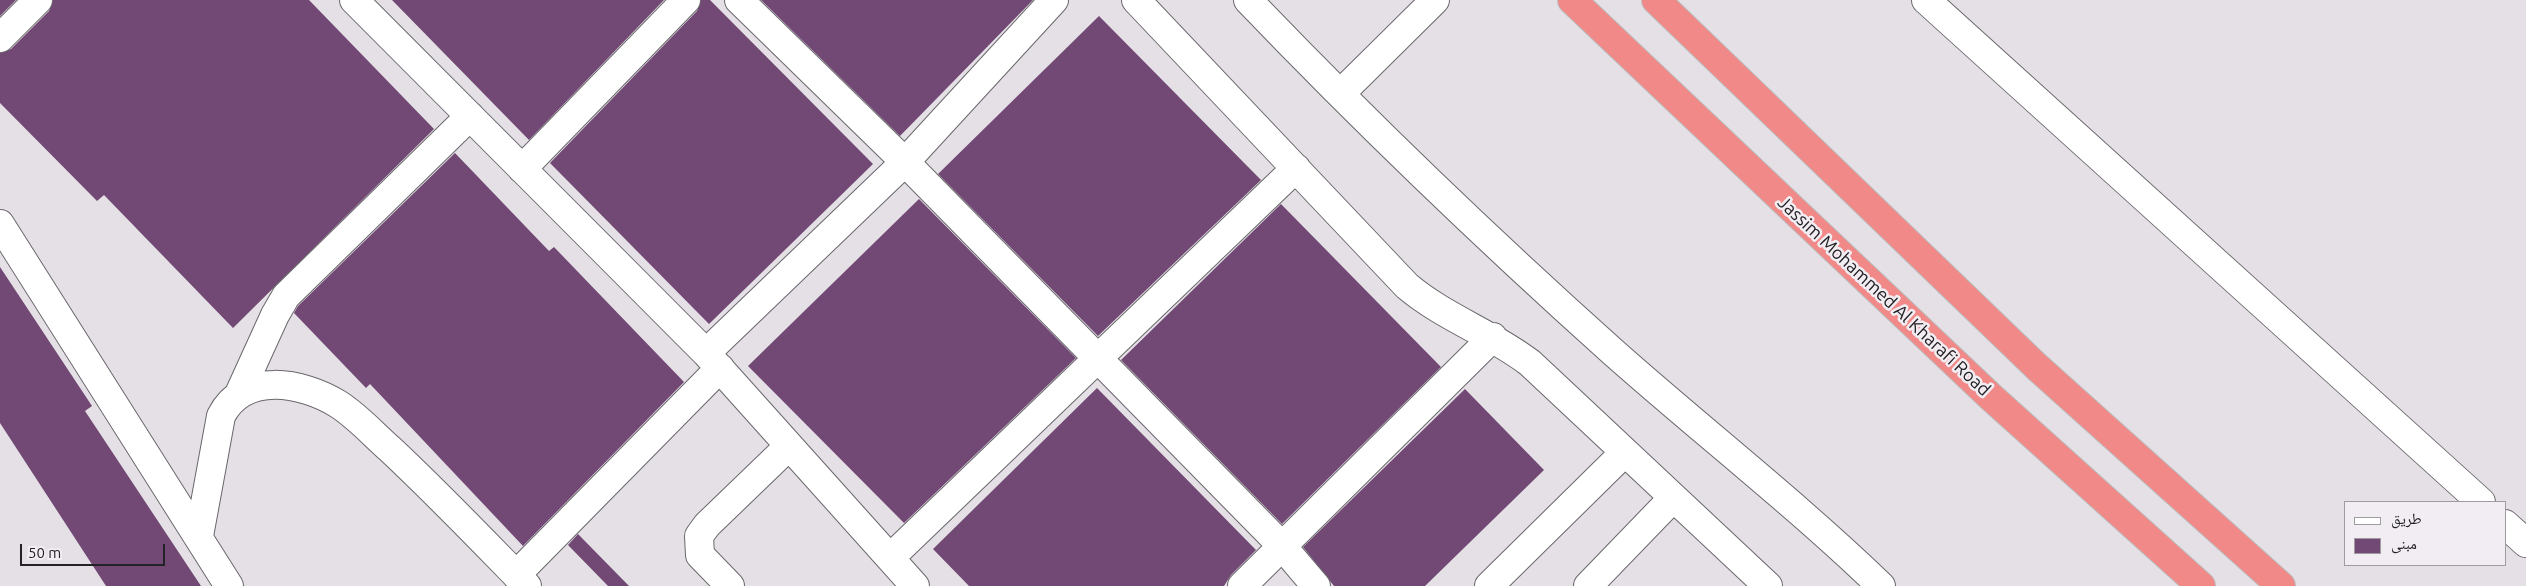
<!DOCTYPE html>
<meta charset="utf-8">
<style>
body{margin:0}
#map{position:relative;width:2526px;height:586px;overflow:hidden;background:#e4e0e6;font-family:Ubuntu,"Noto Naskh Arabic",sans-serif}
canvas{display:block}
.legend{position:absolute;left:2344px;top:501px;width:162px;height:65px;box-sizing:border-box;background:#f2edf3;border:1px solid #9f9ca0;margin:0;padding:6px 9px;list-style:none;font-size:15px;color:#232224}
.legend li{display:flex;align-items:center;gap:10px;height:25px}
.legend b{width:25px;border:1px solid #9f9ca0}
.scale{position:absolute;left:20px;top:544px;width:145px;height:22px;box-sizing:border-box;border:2px solid #232224;border-top:0;padding-left:6px;font-size:15px;line-height:18px;white-space:nowrap;color:#232224;-webkit-text-stroke:4px #f2edf3;paint-order:stroke}
</style>
<div id="map">
<canvas width="2526" height="586"></canvas>
<ul class="legend">
<li><b style="height:6px;background:#fff"></b>طريق</li>
<li><b style="height:14px;background:#724974"></b>مبنى</li>
</ul>
<div class="scale">50 m</div>
</div>
<script>
const ctx = document.querySelector('canvas').getContext('2d');
ctx.lineJoin = 'round';
function fill(path, color) {
  ctx.fillStyle = color;
  ctx.fill(path, 'evenodd');
}
function stroke(path, color, width, dash) {
  ctx.strokeStyle = color;
  ctx.lineWidth = width;
  ctx.lineCap = dash ? 'butt' : 'round';
  ctx.setLineDash(dash || []);
  ctx.stroke(path);
}
function write(font, color, halo, rows, align = 'center') {
  ctx.font = font + ' Ubuntu,sans-serif';
  ctx.lineWidth = 5;
  ctx.setLineDash([]);
  ctx.textBaseline = 'middle';
  ctx.strokeStyle = halo;
  ctx.fillStyle = color;
  for (const [text, x, y, turn = 0] of rows) {
    ctx.save();
    ctx.translate(x, y);
    ctx.rotate((+turn || 0) * Math.PI / 180);
    ctx.textAlign = isNaN(turn) ? turn : align;
    if (halo) ctx.strokeText(text, 0, 0);
    ctx.fillText(text, 0, 0);
    ctx.restore();
  }
}
const building = new Path2D(`
 M0,0h16l-16,16z
 M53,0h256l125,129 -201,199 -129,-133 -7,6 -97,-98v-50l11,-4 38,-38z
 M392,0h272l-135,140z
 M701,0h9l163,164 -164,160 -159,-161 147,-152z
 M761,0h272l-133,136z
 M1099,16l162,164 -163,156 -160,-162z
 M455,153l94,98 5,-4 130,135 -161,164 -153,-162 -4,4 -72,-75 4,-7z
 M919,199l157,159 -172,165 -156,-157z
 M1281,204l160,163 -159,157 -161,-164z
 M0,267l92,139 -7,5 116,175h-95l-106,-163z
 M1097,388l159,162 -25,25 -7,11h-255l-36,-37z
 M1465,389l79,81 -119,116h-91l-31,-39z
 M578,534l51,52h-21l-40,-41z`);
const minor = new Path2D(`
 M354,0l352,353 209,233
 M739,0l166,162 377,384 34,40
 M1136,0l271,286c38,32 84,47 123,77l238,223
 M1248,0c117,122 239,239 365,352 89,79 183,152 268,234
 M1926,0l555,502
 M0,38l38,-38
 M1340,94l95,-94
 M522,169l164,-169
 M0,224l229,362
 M706,353l199,-191 149,-162
 M239,394l36,-79 11,-19 184,-180
 M2505,524l21,19
 M199,536l22,-120c23,-45 81,-34 117,-12 19,12 35,30 52,45 47,44 92,91 137,137
 M890,558l406,-390
 M516,575l204,-207
 M730,586l-30,-31 -1,-19 8,-11 82,-79
 M1242,586l251,-249
 M1489,586l135,-133
 M1588,586l84,-87`);
const highway = new Path2D(`
 M1572,0l420,398 209,188
 M1656,0l381,367 244,219`);
const streetNames = [
 ["Jassim Mohammed Al Kharafi Road",1884,296,43]
];
fill(building, '#724974');
stroke(minor, '#6a676c', 30);
stroke(highway, '#bdbdbd', 30);
stroke(minor, '#fff', 28);
stroke(highway, '#f08988', 28);
write('18px', '#232224', '#f2edf3', streetNames);
</script>
